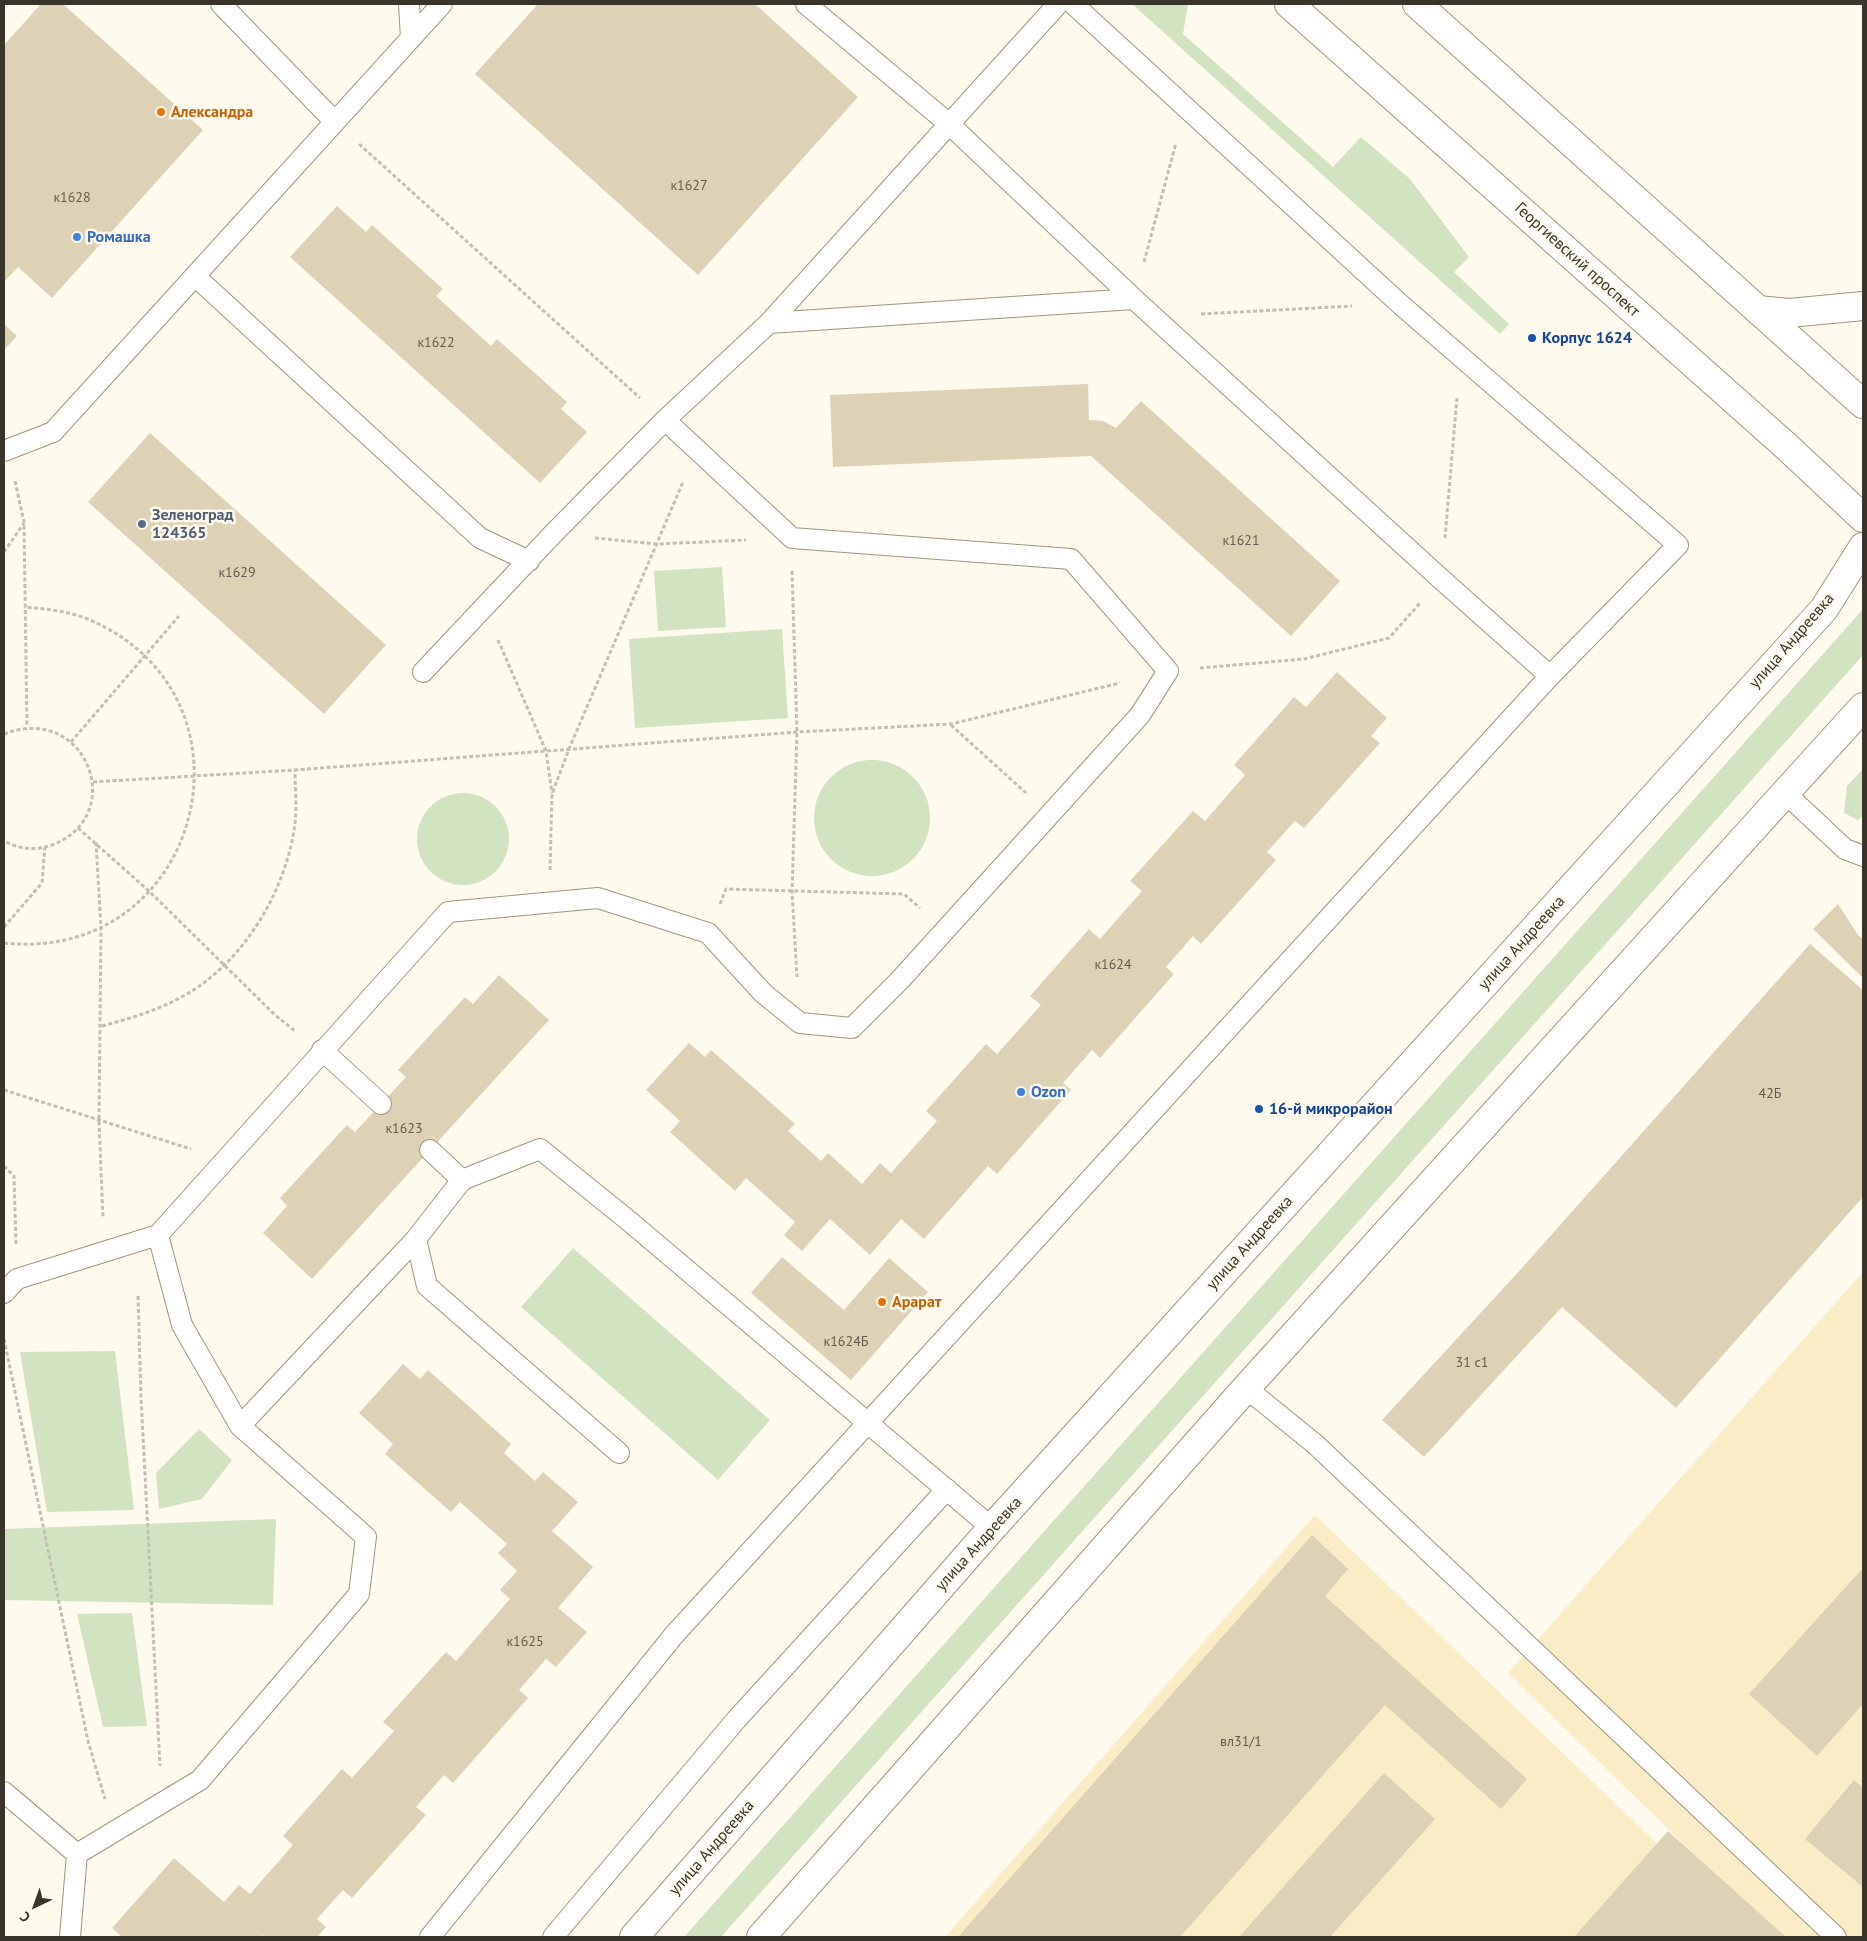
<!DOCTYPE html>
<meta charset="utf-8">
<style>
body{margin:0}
#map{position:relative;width:1867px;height:1941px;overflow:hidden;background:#fefaee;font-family:"PT Sans",sans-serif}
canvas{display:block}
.frame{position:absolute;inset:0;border:5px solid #39352a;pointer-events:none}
.north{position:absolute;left:10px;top:1881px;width:50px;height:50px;-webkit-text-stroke:4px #fefaee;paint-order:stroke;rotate:222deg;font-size:14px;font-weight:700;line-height:20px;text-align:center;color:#39352a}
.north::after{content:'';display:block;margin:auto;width:18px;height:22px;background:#39352a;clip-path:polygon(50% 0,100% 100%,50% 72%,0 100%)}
</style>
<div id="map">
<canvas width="1867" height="1941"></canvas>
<div class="frame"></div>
<div class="north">С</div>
</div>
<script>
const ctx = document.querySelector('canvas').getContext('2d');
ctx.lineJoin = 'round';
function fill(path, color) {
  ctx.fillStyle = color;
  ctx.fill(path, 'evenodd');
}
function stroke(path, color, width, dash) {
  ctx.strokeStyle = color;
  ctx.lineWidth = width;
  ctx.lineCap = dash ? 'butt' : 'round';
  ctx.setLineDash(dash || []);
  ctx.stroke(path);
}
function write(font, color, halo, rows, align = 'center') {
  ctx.font = font + ' "PT Sans",sans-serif';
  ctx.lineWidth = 5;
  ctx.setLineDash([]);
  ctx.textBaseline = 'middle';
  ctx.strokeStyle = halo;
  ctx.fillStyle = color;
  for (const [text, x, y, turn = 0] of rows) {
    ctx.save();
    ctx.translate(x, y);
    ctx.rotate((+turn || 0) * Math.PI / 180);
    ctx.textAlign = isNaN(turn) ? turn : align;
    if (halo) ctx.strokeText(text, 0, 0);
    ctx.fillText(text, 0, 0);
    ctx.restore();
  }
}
const built = new Path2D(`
 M1863,1272v665h-84l-271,-264z
 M1315,1515l439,422h-809z`);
const green = new Path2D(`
 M1132,4h56l-5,30 150,133 28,-30 49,42 59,78 -15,15 55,52 -9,10z
 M722,567l4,60 -68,4 -4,-60z
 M1863,609v46l-1142,1282h-37z
 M782,629l6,89 -153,10 -6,-89z
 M814 818a58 58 0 1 1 116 0a58 58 0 1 1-116 0Z
 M1863,769v47l-5,4 -14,-7 3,-27z
 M417 839a46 46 0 1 1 92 0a46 46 0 1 1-92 0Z
 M573,1248l197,172 -52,60 -197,-173z
 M115,1351l19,159 -87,2 -27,-160z
 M199,1429l33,31 -30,39 -43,10 -3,-36z
 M276,1519l-3,86 -269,-5v-71z
 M132,1613l15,113 -44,1 -26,-113z`);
const building = new Path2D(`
 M41,4h22l140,126 -151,168 -34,-31 -14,15v-237z
 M538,4h217l103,93 -160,178 -223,-201z
 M337,206l29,26 6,-7 71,64 -7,7 55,50 6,-7 70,63 -6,7 26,23 -47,51 -250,-226z
 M4,324l13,12 -13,14z
 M1088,384l1,36 14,1 13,7 25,-27 199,180 -49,55 -200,-180 -258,11 -3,-72z
 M150,433l236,212 -62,69 -236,-212z
 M1337,672l50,46 -16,18 9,7 -76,85 -9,-7 -28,31 9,8 -75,84 -8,-8 -27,31 8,7 -74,84 -8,-8 -29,33 8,7 -74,84 -9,-8 -64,73 -23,-20 -31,36 -40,-36 -28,32 -18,-16 11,-13 -49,-44 -11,13 -65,-59 10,-11 -34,-31 43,-47 16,14 6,-7 84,74 -7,7 33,30 7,-8 34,31 18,-21 11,10 46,-52 -11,-10 60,-67 11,10 44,-49 -11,-9 59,-67 11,10 42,-48 -12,-10 63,-70 12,10 40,-46 -11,-10 60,-68 12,10z
 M1838,904l20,31 5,4v39l-50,-49z
 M1810,944l53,46v207l-187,211 -114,-101 -138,150 -42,-37 139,-151z
 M499,975l50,45 -237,259 -49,-46 24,-27 -7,-8 67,-73 8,7 26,-28 25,-27 -8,-7 67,-73 8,7z
 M782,1257l62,53 45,-52 39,34 -77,88 -100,-87z
 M403,1364l17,15 8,-9 83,74 -7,9 31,28 8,-9 35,30 -26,29 41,36 -35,41 29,24 -31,35 -10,-8 -27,31 9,8 -75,85 -9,-8 -28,32 10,8 -74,83 -9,-8 -26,29 9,8 -9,10h-53l-2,-2 -2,2h-138l-10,-9 62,-70 50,44 15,-17 11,9 43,-49 -10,-9 59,-67 10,9 42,-47 -11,-9 63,-70 10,9 54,-62 -10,-9 17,-19 -19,-18 9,-9 -47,-42 -9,10 -66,-58 8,-10 -34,-31z
 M1312,1535l36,34 -23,27 202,183 -26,30 -116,-104 -205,232h-222z
 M1863,1568v136l-46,52 -68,-62z
 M1384,1773l51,46 -105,118h-91z
 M1854,1780l9,8v99l-58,-48z
 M1668,1831l118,106h-212z`);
const path = new Path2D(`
 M359,144l281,254
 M1144,262l32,-119
 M1201,314l151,-8
 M15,481l9,41 3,205
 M595,538l62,6 89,-4
 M1445,538l12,-141
 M4,552l20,-29
 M792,571l5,161 -5,160 5,85
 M498,640l48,111 6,42
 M1200,668l104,-9 85,-21 31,-35
 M951,725l75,68
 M4,734c83,-32 125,82 48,111 -16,6 -33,4 -48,-4
 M71,742l108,-126
 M93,782l202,-12 502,-38 154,-8 169,-41
 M78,828l72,64 125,123 20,16
 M96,842l5,86 -2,193 4,97
 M550,870l2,-76 17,-45 114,-267
 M720,904l6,-15 178,5 16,14
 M4,927l38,-44 3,-36
 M4,943c197,21 266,-245 86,-323 -21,-9 -44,-11 -66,-13
 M102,1026c30,-8 57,-16 85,-32 58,-34 100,-105 108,-171 2,-17 0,-36 0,-53
 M4,1090l187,59
 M4,1166l10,10 2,68
 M138,1296l3,101 19,369
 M4,1339l84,402 17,58`);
const lane = new Path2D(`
 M221,4l113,117
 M409,4l2,34
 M806,4l142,119 186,176 307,280 109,97
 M196,277l284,261 49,23
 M769,323l365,-24
 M4,451l49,-19 389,-428
 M423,672l129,-137 113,-115 104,-97 289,-319
 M1784,792l61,57 18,7
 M322,1050l59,54
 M430,1150l32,30
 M4,1293l13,-14 141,-44 290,-323 150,-14 110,35 55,60 37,30 52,5 48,-48 240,-265 28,-44 -97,-112 -279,-21 -127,-118
 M1246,1388l69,56 521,493
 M240,1426l176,-187
 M619,1453l-192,-167 -11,-47 46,-59 78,-31 89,72 363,307
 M4,1792l73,62
 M70,1937l7,-83 123,-74 159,-186 7,-57 -126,-111 -58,-101 -24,-90
 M430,1937l244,-302 876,-959 128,-131 -278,-241 -327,-300
 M553,1937l183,-217 211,-231`);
const street = new Path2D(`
 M1758,310l31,3 74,-7`);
const primary = new Path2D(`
 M1289,4l497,442 77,72
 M1417,4l446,400
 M634,1937l358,-409 832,-919 39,-62
 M761,1937l485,-549 617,-681`);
const markers = [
 [161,112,5,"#e8710a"],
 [77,237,5,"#3f7fe0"],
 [1532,338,5,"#1a4fb4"],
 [142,524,5,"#5c6f8a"],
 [1021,1092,5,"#3f7fe0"],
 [1259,1109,5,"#1a4fb4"],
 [882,1302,5,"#e8710a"]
];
const numberNames = [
 ["к1627",689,186],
 ["к1628",72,198],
 ["к1622",436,343],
 ["к1621",1241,541],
 ["к1629",237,573],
 ["к1624",1113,965],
 ["42Б",1770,1094],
 ["к1623",404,1129],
 ["к1624Б",846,1342],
 ["31 с1",1472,1363],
 ["к1625",525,1642],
 ["вл31/1",1241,1742]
];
const foodNames = [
 ["Александра",171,112],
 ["Арарат",892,1302]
];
const shopNames = [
 ["Ромашка",87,237],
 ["Ozon",1031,1092]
];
const streetNames = [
 ["Георгиевский проспект",1577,260,42],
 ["улица Андреевка",1792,641,-49],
 ["улица Андреевка",1522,943,-48],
 ["улица Андреевка",1250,1243,-48],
 ["улица Андреевка",979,1544,-48],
 ["улица Андреевка",712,1848,-49]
];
const transitNames = [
 ["Корпус 1624",1542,338],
 ["16-й микрорайон",1269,1109]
];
const serviceNames = [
 ["Зеленоград",152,515],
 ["124365",152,533]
];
fill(built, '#faecc7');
fill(green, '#d1e3c1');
fill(building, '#ded2b6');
stroke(lane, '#a0957b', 22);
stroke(street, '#a0957b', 30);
stroke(primary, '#a0957b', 30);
stroke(path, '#c2beb2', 3, [4, 2.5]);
stroke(lane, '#fff', 20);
stroke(street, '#fff', 28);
stroke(primary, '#fff', 28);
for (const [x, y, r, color] of markers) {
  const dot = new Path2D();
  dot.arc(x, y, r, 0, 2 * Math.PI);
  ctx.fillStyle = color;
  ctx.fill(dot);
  stroke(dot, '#fefaee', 2);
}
write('14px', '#625c4d', null, numberNames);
write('bold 16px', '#c56008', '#fefaee', foodNames, 'left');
write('bold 16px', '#366cbe', '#fefaee', shopNames, 'left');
write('16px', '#39352a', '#fefaee', streetNames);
write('bold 16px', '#164399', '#fefaee', transitNames, 'left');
write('bold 16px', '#4e5e75', '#fefaee', serviceNames, 'left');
</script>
